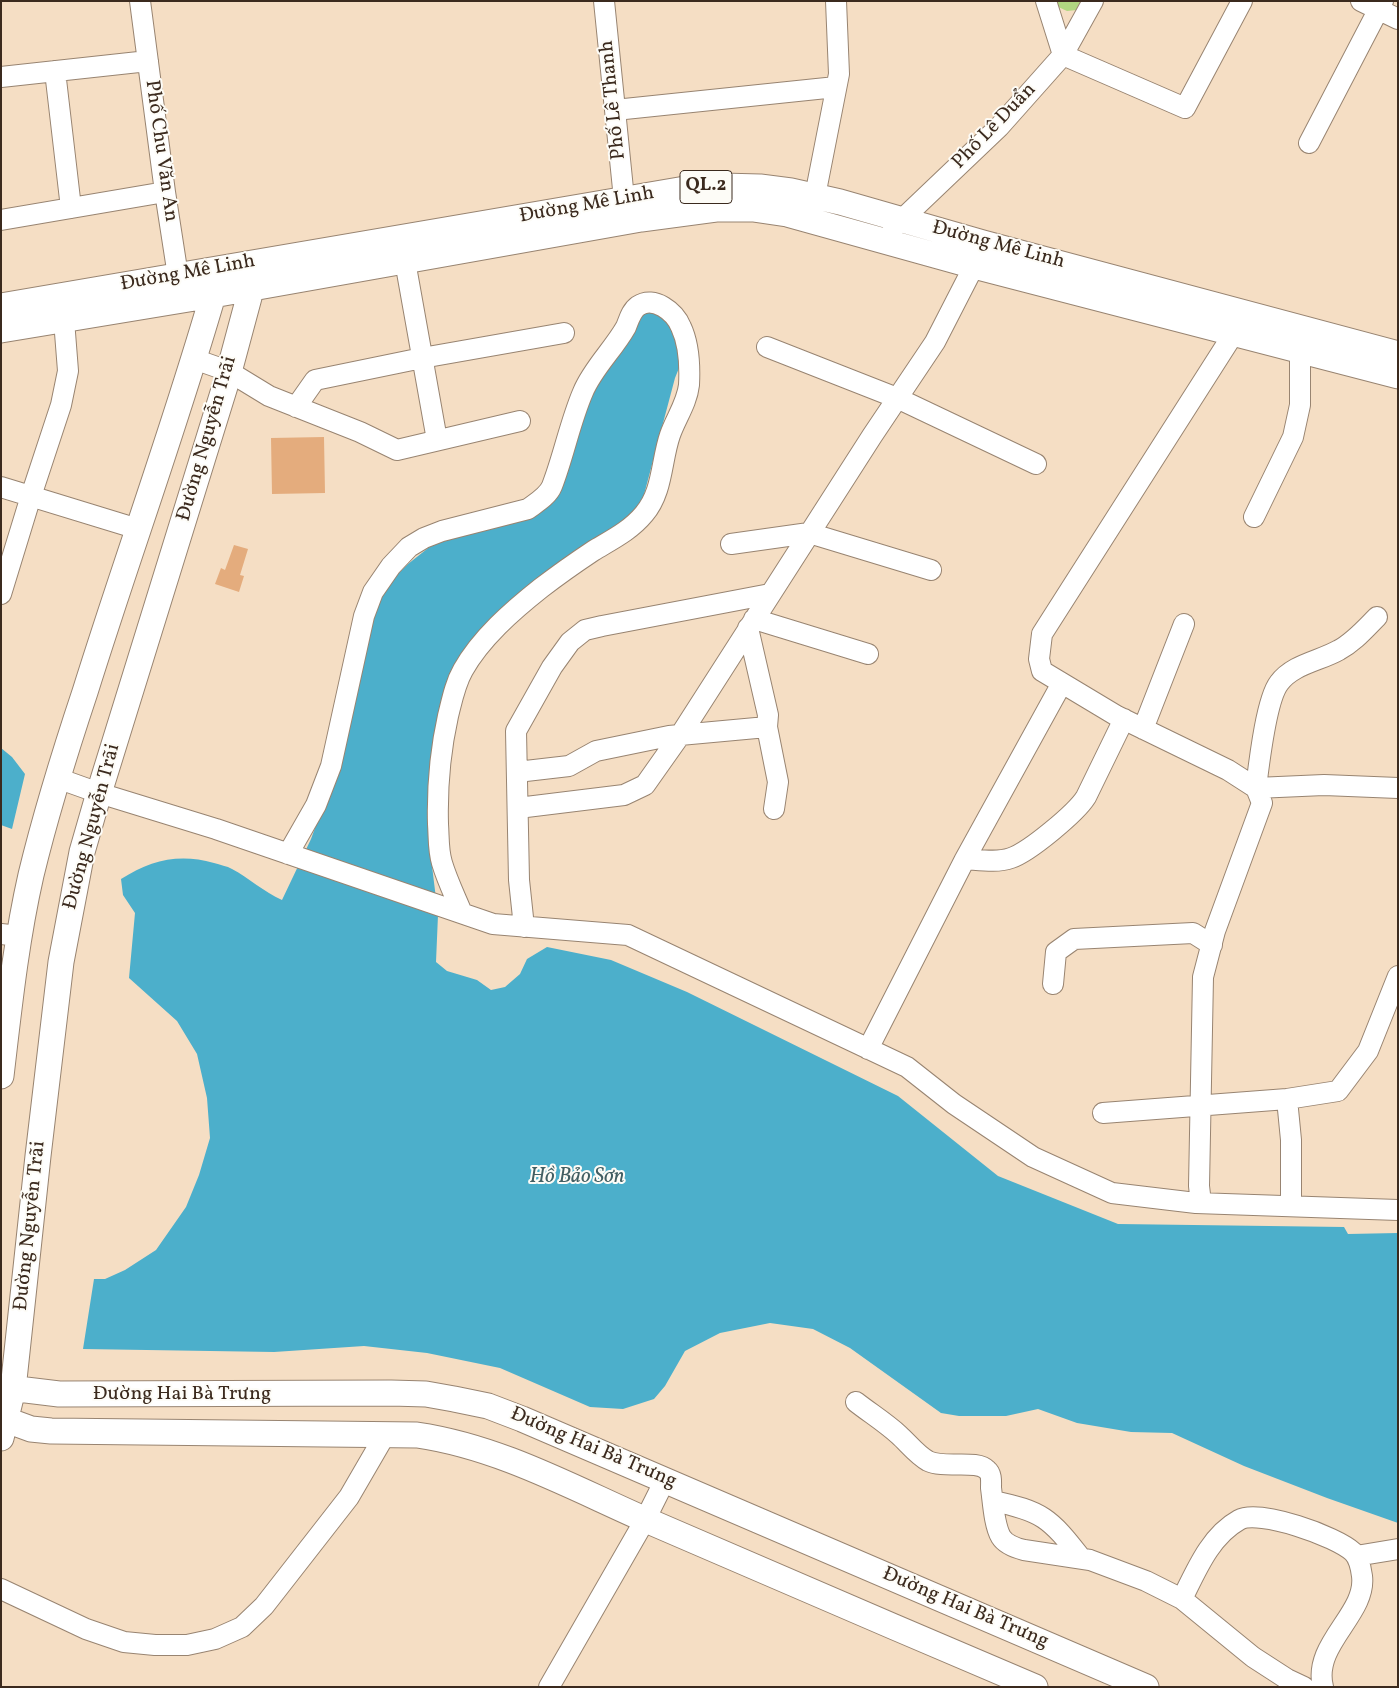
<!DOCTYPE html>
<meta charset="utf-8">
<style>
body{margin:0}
#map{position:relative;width:1399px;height:1688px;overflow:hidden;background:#f5dec4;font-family:Vollkorn,serif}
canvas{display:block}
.frame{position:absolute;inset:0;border:2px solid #3b2a1e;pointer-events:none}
</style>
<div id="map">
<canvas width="1399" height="1688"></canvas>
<div class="frame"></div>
</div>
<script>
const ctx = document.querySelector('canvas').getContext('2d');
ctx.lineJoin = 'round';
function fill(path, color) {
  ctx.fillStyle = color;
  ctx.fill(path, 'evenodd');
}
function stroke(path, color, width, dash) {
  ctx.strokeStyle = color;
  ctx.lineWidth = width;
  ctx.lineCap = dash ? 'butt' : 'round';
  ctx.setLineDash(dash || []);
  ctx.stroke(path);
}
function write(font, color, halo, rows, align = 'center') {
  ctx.font = font + ' Vollkorn,serif';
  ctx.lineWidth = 4;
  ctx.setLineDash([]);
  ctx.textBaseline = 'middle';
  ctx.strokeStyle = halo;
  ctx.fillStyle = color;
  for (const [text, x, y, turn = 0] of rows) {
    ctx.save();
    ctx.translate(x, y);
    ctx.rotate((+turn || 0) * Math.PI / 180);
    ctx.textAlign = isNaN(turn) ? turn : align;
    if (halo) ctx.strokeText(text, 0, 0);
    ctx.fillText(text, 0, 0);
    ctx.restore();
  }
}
const green = new Path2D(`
 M1053,1h28l-4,9 -10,1 -13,-6z`);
const water = new Path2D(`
 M655,310l19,16 9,32 -8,20 -34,128 -27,26 -130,94 -49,122 -7,85 10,82 -2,47 11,9 30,9 14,10 14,-3 15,-13 7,-15 20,-12 64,13 76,32 211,104 100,80 120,48 226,3 4,7 50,-1v290l-71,-25 -83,-32 -72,-33 -41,-1 -54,-9 -39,-14 -32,7h-47l-18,-3 -91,-65 -37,-19 -43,-6 -50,10 -35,18 -20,35 -11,13 -31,10 -33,-2 -90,-39 -73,-15 -63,-7 -90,6 -191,-3 11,-70h11l20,-9 31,-20 30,-43 13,-32 11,-37 -3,-40 -10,-44 -20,-33 -48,-43 6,-65 -12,-18 -2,-16c30,-19 58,-26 93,-16 6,2 13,3 18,6 17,9 32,23 50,31l29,-61 23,-63 39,-168 16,-25 19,-19 24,-19 92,-28 59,-109 54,-93z
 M1,748l11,9 13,17 -13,55 -11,-4z`);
const building = new Path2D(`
 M324,437l1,56 -53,1 -1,-56z
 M234,545l14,4 -8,26 4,1 -5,16 -24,-8 6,-16 4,2z`);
const minor = new Path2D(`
 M140,1l25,191 15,97
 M604,1l20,198
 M1046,1l17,54 122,53 57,-107
 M1361,1l37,18
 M55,71l16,137
 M1,77l147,-16
 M615,110l221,-23
 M1309,143l74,-142
 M815,196l24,-122 -3,-73
 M1,220l164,-28
 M893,228l106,-101 64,-72 30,-54
 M405,261l32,179
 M767,347l130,51 139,66
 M194,359l34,12 41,25 91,36 37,18 123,-29
 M296,407l19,-27 107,-22 142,-25
 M1,487l137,42
 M1254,517l39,-80 7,-32v-55
 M731,544l78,-11 122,37
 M1,594l30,-98 30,-91 7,-34 -4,-51
 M1377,617c-12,12 -23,25 -38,33 -19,11 -46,14 -60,33 -13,17 -20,81 -23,105l68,-3 74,3
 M754,619l114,35
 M748,628l20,87 -1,12 11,55 -4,27
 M1143,729l41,-105
 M517,772l52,-6 27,-15 73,-15 98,-9
 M57,778l42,15 117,36 277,95 135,11 279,132 47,37 79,53 79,36 84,10 202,7
 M518,808l106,-13 21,-10 36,-51 191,-298 63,-94 39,-76
 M288,854l28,-49 15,-39 33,-150 9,-24 18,-26 18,-19 15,-9 18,-7 86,-22c8,-6 20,-13 24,-23 12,-31 18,-64 31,-94 10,-24 30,-42 43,-65 3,-7 5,-16 12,-21 16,-11 37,6 43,21 8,17 9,39 8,58 -2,18 -13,33 -19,50 -9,26 -7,57 -26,79 -14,17 -33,26 -51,37 -18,12 -35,24 -52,37 -29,23 -60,50 -78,82 -8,14 -11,30 -15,46 -8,36 -11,71 -10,108 1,13 0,26 4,39 5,17 13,33 20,50
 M965,859c15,1 32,4 46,-1 18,-6 65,-45 75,-61l38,-78
 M524,927l-5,-47 -3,-149 36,-64 18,-25 15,-12 17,-4 168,-32
 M1,934l18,2
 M1053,984l3,-32 18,-13 119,-6 19,12
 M868,1049l97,-190 97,-176
 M1287,1099l4,41v66
 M1103,1113l184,-14 51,-8 30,-40 30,-75
 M1201,1203l-2,-17 4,-209 12,-46 47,-128 -6,-15 -28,-18 -111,-54 -75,-45 -3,-12 3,-25 192,-301
 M856,1402c14,11 30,21 43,33 9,8 18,20 29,26 16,8 49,-2 59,9 5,4 4,12 4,18 2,14 3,37 10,49 5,8 15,11 23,13l66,10 56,21 36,18 71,58 34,22 17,8
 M993,1501c49,10 57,17 88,57
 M1356,1556l42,-7
 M1,1589l85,40 38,13 31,3h32l28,-6 27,-12 22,-21 85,-109 36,-62
 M1182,1599c14,-28 28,-63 57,-79 20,-11 97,16 114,32 6,6 8,16 9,24 5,38 -50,68 -39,111
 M549,1687l96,-167 20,-40`);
const major = new Path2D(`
 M1,306l684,-117 37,-3 38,1 31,4 49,11 143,41 415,111
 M1,330l212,-35 428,-76 75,-10h37l34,5 187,52 424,110
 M1,1076c8,-68 15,-135 30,-201 15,-62 34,-123 54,-183 43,-138 93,-273 132,-411
 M1,1387l58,7 332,-1 35,1 28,5 34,7 34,13 624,268
 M1,1418l30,11 20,2 366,4c82,12 154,52 229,85 130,56 259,112 389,167
 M1,1438l12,-49 25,-233 23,-194 21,-110 17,-59 127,-410 29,-108`);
const shields = [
 [706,187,52]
];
const shieldNames = [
 ["QL.2",706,187]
];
const streetNames = [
 ["Phố Lê Thanh",614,100,-96],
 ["Phố Lê Duẩn",995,127,-46],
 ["Phố Chu Văn An",160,151,82],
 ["Đường Mê Linh",587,206,-10],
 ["Đường Mê Linh",998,246,15],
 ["Đường Mê Linh",188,274,-10],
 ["Đường Nguyễn Trãi",208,439,-74],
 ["Đường Nguyễn Trãi",93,827,-75],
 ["Đường Nguyễn Trãi",31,1226,-84],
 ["Đường Hai Bà Trưng",182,1395],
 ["Đường Hai Bà Trưng",593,1449,23],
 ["Đường Hai Bà Trưng",965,1609,23]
];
const waterNames = [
 ["Hồ Bảo Sơn",577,1178]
];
fill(green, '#b1d781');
fill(water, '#4cafcb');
fill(building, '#e4ac7d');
stroke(minor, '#988471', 22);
stroke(major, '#988471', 27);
stroke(minor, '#fff', 20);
stroke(major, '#fff', 25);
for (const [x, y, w] of shields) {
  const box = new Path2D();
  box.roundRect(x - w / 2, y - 16.5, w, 33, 4);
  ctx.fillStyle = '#fdfcf7';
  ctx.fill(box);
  stroke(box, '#3b2a1e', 1);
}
write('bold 19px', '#3b2a1e', null, shieldNames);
write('20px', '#3b2a1e', '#fdfcf7', streetNames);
write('italic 21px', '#425f63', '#fdfcf7', waterNames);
</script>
